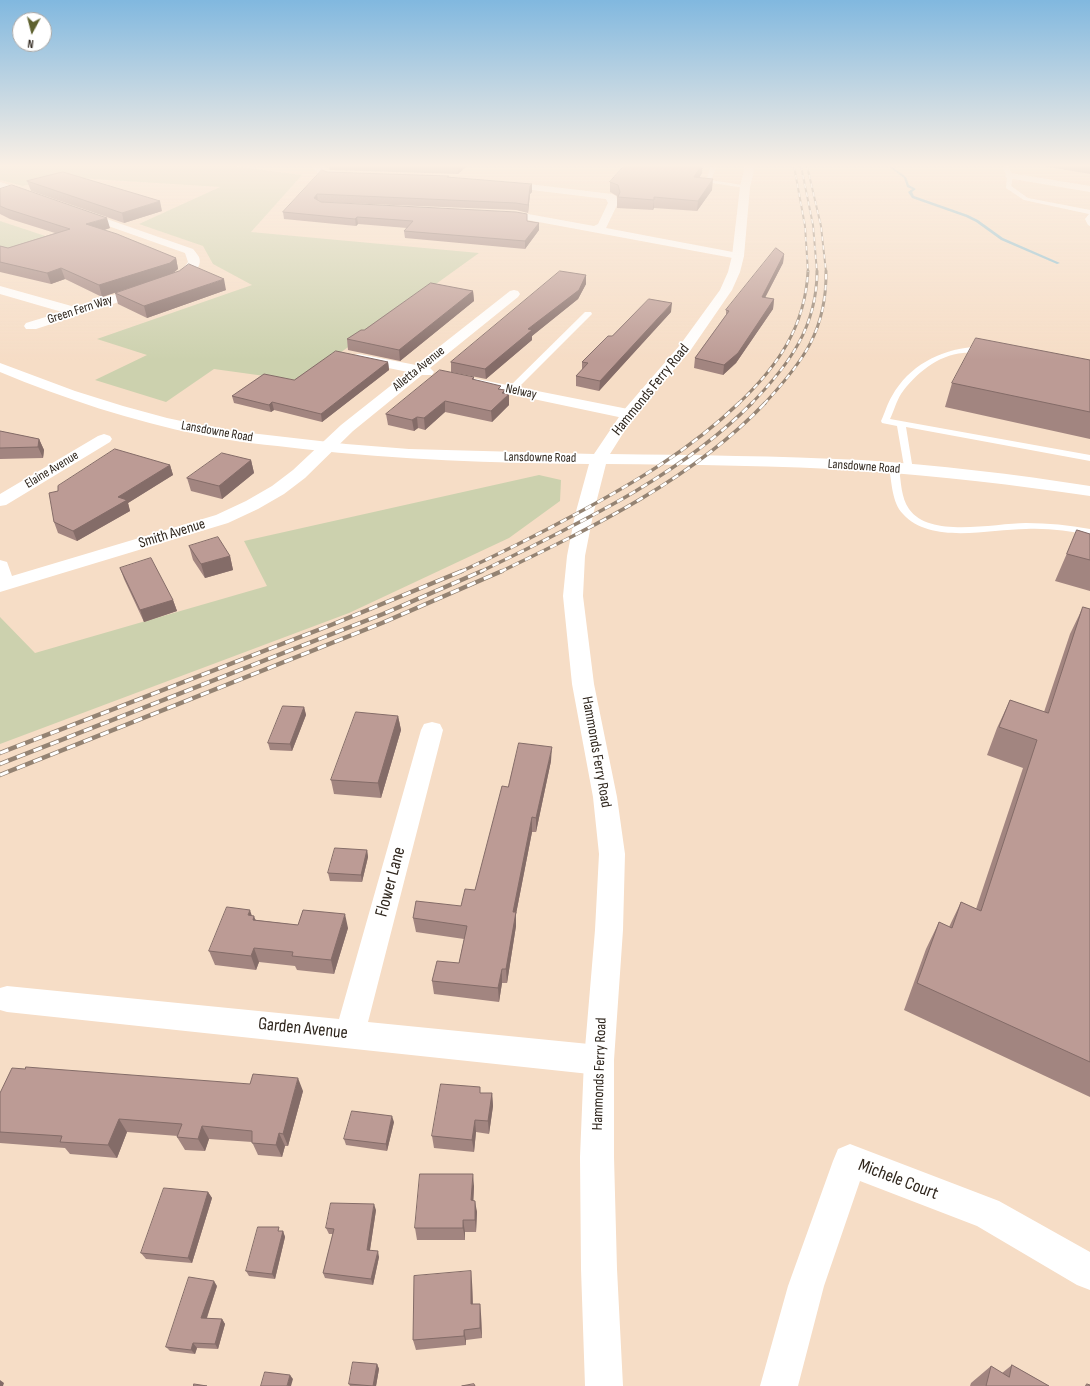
<!DOCTYPE html>
<style>
body{margin:0}
#map{position:relative;width:1090px;height:1386px;overflow:hidden;background:#f6ddc6;font-family:"Sofia Sans Condensed",sans-serif}
canvas{display:block}
.north{position:absolute;left:12px;top:12px;width:40px;height:40px;box-sizing:border-box;background:#fff;border:1px solid #aca8a5;border-radius:50%;rotate:187deg;font-size:11px;font-weight:700;line-height:16px;text-align:center;color:#2f261d}
.north::after{content:'';display:block;margin:auto;width:14px;height:18px;background:#5e612f;clip-path:polygon(50% 0,100% 100%,50% 72%,0 100%)}
</style>
<div id="map">
<canvas width="1090" height="1386"></canvas>
<div class="north">N</div>
</div>
<script>
const ctx = document.querySelector('canvas').getContext('2d');
ctx.lineJoin = 'round';
function fill(path, color) {
  ctx.fillStyle = color;
  ctx.fill(path, 'evenodd');
}
function stroke(path, color, width, dash) {
  ctx.strokeStyle = color;
  ctx.lineWidth = width;
  ctx.lineCap = dash ? 'butt' : 'round';
  ctx.setLineDash(dash || []);
  ctx.stroke(path);
}
function write(font, color, halo, rows, align = 'center') {
  ctx.font = font + ' "Sofia Sans Condensed",sans-serif';
  ctx.lineWidth = 3.5;
  ctx.setLineDash([]);
  ctx.textBaseline = 'middle';
  ctx.strokeStyle = halo;
  ctx.fillStyle = color;
  for (const [text, x, y, turn = 0] of rows) {
    ctx.save();
    ctx.translate(x, y);
    ctx.rotate((+turn || 0) * Math.PI / 180);
    ctx.textAlign = isNaN(turn) ? turn : align;
    if (halo) ctx.strokeText(text, 0, 0);
    ctx.fillText(text, 0, 0);
    ctx.restore();
  }
}
const green = new Path2D(`
 M0,166h234l68,9 -51,57 228,21 -178,128 -87,-12 -48,33 -71,-22 52,-25 -50,-16 155,-54 -39,-21 -10,-18 -64,-22 81,-37 -160,-10 -37,9 -23,-6z
 M0,221l112,37 -112,-7z
 M539,475l22,5 -1,21 -51,37 -160,75 -349,131v-127l35,36 232,-67 -23,-45z`);
const stream = new Path2D(`
 M888,166h3l15,11 3,8 7,4 -4,3 2,4 54,19 10,5 25,18 57,25 -3,1 -56,-24 -25,-18 -10,-5 -54,-19 -4,-6 4,-3 -5,-2 -3,-9z`);
const service = new Path2D(`
 M713,166l3,2 -5,12 37,6 -3,2 -39,-6 4,-14z
 M1002,166h5l6,10 -2,10 17,12 62,12v16l-2,-1 -3,-6 4,-5 -65,-14 -18,-12 1,-12z
 M585,312h6l1,2 -78,78h-6v-4z
 M973,347l13,1 4,2c-6,5 -20,2 -27,3 -25,2 -48,21 -62,41 -5,8 -7,17 -11,25l200,36v6l-184,-34 7,43 -5,3 -3,-1 -8,-46 -15,-3 -1,-2c4,-8 6,-17 11,-25 17,-30 47,-46 81,-49z
 M894,465l5,3c2,13 2,30 10,41 21,30 86,14 117,14 22,0 43,2 64,6v6c-21,-4 -42,-7 -64,-6 -36,0 -95,16 -123,-15 -11,-11 -11,-31 -14,-46z`);
const minor = new Path2D(`
 M313,166h10l2,4 24,3 5,3 -5,3 -27,-3 -3,-1z
 M1010,173l80,13v6l-83,-14 -2,-2 2,-2z
 M503,181l109,13 4,2 2,7 -12,25 132,25 4,1 2,2 -2,2 -4,1 -210,-39 -35,-4 -1,-2 1,-2 4,-1 31,3 66,12 4,-2 10,-21 -2,-4 -107,-13 -1,-2 1,-2z
 M0,182l39,13 1,2 -5,3 -35,-12z
 M81,210l112,39c2,2 4,5 6,8 6,15 -21,24 -31,29l-132,43h-10l-2,-3 2,-3 36,-11 -62,-18v-8l75,21 85,-27 17,-7 6,-4 5,-7 -3,-9 -108,-38 -1,-2 1,-2z
 M514,290l4,1 2,3 -2,3 -88,71 4,4 -2,3h-10l-69,56 -48,47 -21,16 -26,15 -30,14 -228,69v-32l7,2 5,14 204,-61 30,-14 26,-15 21,-16 48,-45 67,-53 -54,-11 -2,-3 2,-3 5,-1 57,11 94,-74z
 M472,378l156,31 5,2 3,3 -3,3 -5,2 -161,-34 -2,-3 2,-3z
 M104,434l6,2 2,3 -2,3 -104,63 -6,1v-12l98,-58z
 M432,722l8,2 3,6 -75,292 231,23 11,5 4,10 -4,10 -11,5 -592,-63 -7,-2v-22l7,-2 332,33 82,-289 3,-6z
 M850,1144l149,57 91,51v38l-13,-5 -100,-59 -117,-45 -36,105 -26,100h-38l28,-100 45,-125 5,-12z`);
const tertiary = new Path2D(`
 M745,166h10l-5,21 -6,69 -4,16 -8,18 -42,61 -56,65 -24,38c84,1 168,2 251,6 77,5 153,14 229,26v10c-75,-11 -150,-20 -226,-25 -86,-6 -172,-6 -258,-7l-13,51 -8,41 -2,40 11,88 23,113 8,57 -2,76 -9,130v97l3,112 6,117h-38l-4,-117 -1,-112 4,-97 11,-130 4,-76 -6,-57 -21,-113 -9,-88 4,-40 8,-41 14,-51c-95,-1 -191,-4 -286,-15 -34,-4 -68,-7 -102,-14 -69,-14 -136,-36 -201,-63v-9l75,28 48,15 44,12 57,12 122,14 63,5 185,5 29,-43 57,-66 40,-55 8,-18 4,-16 8,-69z`);
const railFar3 = new Path2D(`
 M794,166l11,60 3,46
 M801,166l12,59 4,47
 M807,166l14,60 5,46`);
const railFar2 = new Path2D(`
 M738,404c40,-38 67,-77 70,-133
 M751,404c38,-39 66,-77 66,-133
 M764,404c39,-42 63,-74 62,-133`);
const railFar1 = new Path2D(`
 M460,572c39,-18 77,-37 114,-57 60,-32 116,-65 165,-112
 M480,572c93,-46 198,-94 272,-169
 M500,572c93,-45 193,-93 265,-169`);
const rail = new Path2D(`
 M0,753l331,-128 131,-54
 M0,764l383,-150 99,-43
 M0,775l382,-152 120,-52`);
const wall = new Path2D(`
 M329,166h138l-9,8 -128,-4z
 M1042,166h48v8z
 M327,172l122,4v1l83,15 -2,2 -2,19 -12,-3 -196,-8 208,19 11,2v7l-14,19 -120,-11 -1,-7 3,-3 -49,-4 -2,2 -72,-7 -1,-7z
 M702,173l-3,5 13,12 -15,21 -43,-3 -1,2 -36,-2v-12l-7,-4v-10z
 M27,181l135,30 -38,12 -93,-32z
 M0,189l110,39 -6,2 72,28 2,11 -5,4 53,17 -79,28 -29,-14 -3,-11 43,-15 -56,19 -37,-18 -14,5 -51,-12v-26l8,2 47,-15 -45,-14 -10,-5z
 M784,254l-1,9 -18,35 9,1 -1,10 -37,54 -13,12 -29,-7 1,-10 31,-43v-5z
 M586,275v9l-8,15 -46,37v4l-46,39 -35,-7v-10z
 M473,291l1,10 -74,60 -52,-11 -1,-11 17,-9z
 M671,312l-72,79 -23,-5v-10l6,-6v-8l30,-26z
 M1090,360v79l-145,-32 7,-24z
 M388,362l1,8 -67,52 -48,-12 -3,2 -37,-9 -2,-7 62,-16z
 M474,377v3l27,9 4,5 4,11 -17,17 -47,-10 -20,18 -7,-2 -4,3 -26,-6 -2,-11z
 M0,431l39,8 5,11 -1,8 -43,1z
 M251,460l3,13 -32,26 -31,-8 -4,-13z
 M170,465l3,10 -45,28 2,8 -53,30 -19,-8 -4,-11z
 M1077,530l13,4v57l-35,-10z
 M189,546l41,10 3,14 -28,8 -12,-18z
 M120,568l53,32 4,11 -33,11 -20,-43z
 M1083,607l7,2v488l-186,-87 22,-61 13,-27 10,5 12,-25 15,7 47,-141 -36,-13 10,-27 13,-28 34,12 26,-78z
 M304,707l2,8 -14,36 -22,-1 -2,-7z
 M398,716l3,14 -20,68 -47,-4 -3,-14z
 M551,761l-15,71h-4l-16,82v12l-9,57h-5l-3,19 -65,-8 -2,-13 27,-18 5,-24 -48,-7 -3,-14 48,-12 14,-16 33,-103z
 M367,850l1,7 -6,25 -32,-1 -2,-8z
 M252,916l4,4 42,5 50,3 -14,46 -37,-4 -2,-4 -36,-4 -3,8 -41,-5 -6,-14z
 M303,1091l-15,55h-3l-3,11 -24,-2 -6,-13 -43,-3 -4,12 -20,-1 -8,-13 1,-1 -51,-4 -10,26 -47,-4 -5,-6 -65,-5v-50z
 M481,1093h11l1,13 -4,28 -13,-2 -2,20 -40,-4 -2,-12z
 M394,1122l-7,29 -41,-6 -2,-6z
 M474,1186l-1,14 4,12 -1,20h-11v8h-48l-2,-12z
 M208,1192l4,6 -20,65 -46,-4 -5,-6z
 M376,1210l-6,40 9,7 -6,28 -48,-7 -2,-5 10,-39h-4l-3,-6z
 M281,1231h2l2,6 -10,42 -26,-3 -3,-5z
 M472,1282l1,22 8,10 1,24 -16,2v5l-50,5 -3,-10z
 M217,1286l-10,32 15,1 3,5 -7,25 -21,-1 -2,6 -25,-3 -4,-4z
 M377,1364l2,5 -3,17h-26l-1,-2z
 M1012,1365l37,21h-79l1,-3 20,-17 11,7z`);
const shadedWall = new Path2D(`
 M460,166h7l-9,8v-6z
 M701,166h2l-1,7 -9,15 1,-11z
 M713,179l-1,11 -15,21 1,-10z
 M532,184v8l-2,2 -2,19v-8l2,-19z
 M317,194l1,8 -4,-4z
 M654,197v11l-1,2 1,-10z
 M160,201l2,10 -38,12 -2,-10z
 M357,217l1,7 -2,2 -1,-7z
 M107,218l3,10 -21,7 -3,-11z
 M539,223v7l-14,19v-8z
 M784,254l-1,9 -23,44 2,-10z
 M176,258l2,11 -6,5 -70,23 -3,-12z
 M61,268l4,11 -14,5 -4,-11z
 M586,275v9l-8,15 -46,37v4l-46,39 -1,-10z
 M224,279l2,11 -79,28 -3,-12z
 M473,291l1,10 -74,60 -1,-11z
 M774,299l-1,10 -37,54 -13,12 1,-10z
 M672,303l-1,9 -72,79 1,-10z
 M388,362l1,8 -67,52 -1,-8z
 M505,390v8l4,-4v11l-17,17 -1,-11 11,-18z
 M445,401v11l-20,18 -1,-12z
 M272,402l2,8 -3,2 -2,-7z
 M417,417l1,11 -4,3 -2,-11z
 M39,439l5,11 -1,8 -5,-11z
 M251,460l3,13 -32,26 -3,-13z
 M170,465l3,10 -45,28 2,8 -53,30 -4,-10 45,-34z
 M230,556l3,14 -28,8 -4,-14z
 M173,600l4,11 -33,11 -4,-12z
 M304,707l2,8 -14,36 -2,-7z
 M398,716l3,14 -20,68 -3,-15z
 M552,747l-1,14 -15,71v-14z
 M532,817v15l-16,82v12l-9,57 -1,-14 7,-57z
 M367,850l1,7 -6,25 -1,-7z
 M250,910l3,9 1,-3 5,14 -11,-15z
 M345,914l3,14 -14,46 -3,-14z
 M254,948l5,14 -3,8 -5,-14z
 M502,969v14l-3,19 -1,-14z
 M298,1078l5,13 -15,55 -5,-12z
 M492,1093l1,13 -4,28 -1,-13z
 M392,1116l2,6 -7,29 -1,-7z
 M119,1119l8,13 -10,26 -9,-13z
 M475,1120l1,12 -2,20 -2,-12z
 M202,1126l7,13 -4,12 -7,-12z
 M279,1133l6,13 -3,11 -6,-12z
 M473,1174l1,12 -1,26 -2,-12z
 M208,1192l4,6 -20,65 -4,-5z
 M475,1201l2,11 -1,20 -1,-12z
 M374,1204l2,6 -7,46 -2,-6z
 M463,1220l2,12v8l-2,-12z
 M283,1231l2,6 -10,42 -3,-5z
 M378,1251l1,6 -6,28 -2,-6z
 M471,1271l1,11 1,32 -2,-10z
 M214,1281l3,5 -12,37 -4,-5z
 M480,1304l1,10 1,24 -2,-10z
 M222,1319l3,5 -7,25 -3,-5z
 M464,1330l2,10v5l-2,-9z
 M193,1343l4,5 -2,6 -4,-4z
 M377,1364l2,5 -3,17h-3z
 M290,1375l3,4 -2,7h-4z
 M0,1380l4,3 -1,3h-3z`);
const building = new Path2D(`
 M410,166h50l-2,2z
 M624,166h77l-7,11 19,2 -15,22 -44,-4v3l-36,-3 2,-5 -2,-7 -8,-3z
 M322,170l5,2 122,4 -2,1 85,7 -2,2 -2,19 -12,-2 -199,-9 -3,4 7,4 195,10 11,2v7l12,2 -14,18 -121,-10 9,-10 -56,-4 -2,2 -72,-7z
 M63,172l97,29 -38,12 -95,-32z
 M12,185l95,33 -21,6 31,10 59,24 -6,5 -71,22 -38,-17 -14,5 -47,-11v-16l8,2 62,-19 -63,-20 -7,-3v-17z
 M776,248l8,6 -22,43 12,2 -36,54 -14,12 -29,-7 34,-47 -3,-1z
 M189,264l35,15 -80,27 -29,-13 64,-22z
 M560,271l26,4 -7,15 -51,39 4,1 -47,39 -34,-7z
 M431,283l42,8 -74,59 -52,-11 14,-9h3z
 M649,299l23,4 -72,78 -24,-5 12,-13 -6,-1 26,-26h4z
 M976,338l114,22v52l-138,-29z
 M336,351l52,11 -67,52 -49,-12 -3,3 -37,-9 32,-22 30,6z
 M440,370l34,7 -2,2 29,7 -3,3 7,1 -3,3 7,1 -18,17 -46,-10 -21,17 -7,-1 -5,3 -26,-6z
 M0,431l39,8 -1,8 -38,1z
 M115,449l55,16 -52,32 9,3 -54,31 -19,-9 -5,-29 9,-2v-5z
 M222,453l29,7 -32,26 -32,-8z
 M1077,530l13,4v26l-23,-6z
 M218,537l12,19 -29,8 -12,-18z
 M151,558l22,42 -33,10 -20,-42z
 M1083,607l7,2v453l-173,-79 22,-61 13,6 9,-26 20,9 56,-171 -38,-13 11,-27 38,13z
 M283,706l21,1 -14,37 -22,-1z
 M356,712l42,4 -20,67 -47,-3z
 M519,743l33,4 -16,71 -4,-1 -19,95h3l-10,57h-4l-4,19 -66,-7 5,-20 22,2 8,-37 -54,-8 3,-17 45,5 4,-17 10,1 27,-104 6,1z
 M335,848l32,2 -6,25 -33,-2z
 M227,907l23,3 -2,5 6,1 -1,4 45,5 5,-15 42,4 -14,46 -39,-4 1,-4 -39,-4 -3,8 -42,-5z
 M26,1067l224,17 3,-10 45,4 -15,56 -4,-1 -3,12 -24,-2v-12l-50,-5 -4,13 -21,-2 5,-13 -63,-5 -11,26 -48,-3 2,-6 -62,-4v-39l12,-25 13,1z
 M441,1084l39,3v6h12l-4,28 -13,-1 -3,20 -40,-4z
 M352,1111l40,5 -6,28 -42,-5z
 M420,1174h53l-2,26 4,1v19h-12v8h-48z
 M164,1188l44,4 -20,66 -47,-5z
 M331,1203l43,1 -7,46 11,1 -7,28 -48,-6 11,-44 -8,-1z
 M258,1227h21l-1,4h5l-11,43 -26,-3z
 M471,1271v33h9v24l-16,2v6l-51,4 1,-64z
 M189,1277l25,4 -13,37 21,1 -7,25 -22,-1 -2,7 -25,-3z
 M353,1362l24,2 -4,22 -24,-2z
 M1012,1365l37,21h-63l5,-20 18,11z
 M265,1372l25,3 -3,11h-26z
 M194,1384l13,2h-13z
 M474,1384l1,2h-13z
 M1087,1384l3,1v1h-4z`);
const farStreetnames = [
 ["Green Fern Way",80,310,-18],
 ["Alletta Avenue",419,369,-39],
 ["Nelway",521,392,12],
 ["Lansdowne Road",217,432,10],
 ["Lansdowne Road",540,458,1],
 ["Lansdowne Road",864,467,4],
 ["Elaine Avenue",52,470,-31]
];
const streetNames = [
 ["Hammonds Ferry Road",651,390,-51],
 ["Smith Avenue",172,534,-17],
 ["Hammonds Ferry Road",596,752,80],
 ["Hammonds Ferry Road",600,1074,-88]
];
const nearStreetnames = [
 ["Flower Lane",391,882,-75],
 ["Garden Avenue",303,1029,6],
 ["Michele Court",898,1180,21]
];
fill(green, '#ccd1ae');
fill(stream, '#86bdd1');
fill(service, '#fff');
fill(minor, '#fff');
fill(tertiary, '#fff');
stroke(railFar3, '#948373', 2);
stroke(railFar2, '#948373', 3);
stroke(railFar1, '#948373', 3.5);
stroke(rail, '#948373', 4.5);
stroke(railFar3, '#fff', 1.5, [4.5]);
stroke(railFar2, '#fff', 2, [5.5]);
stroke(railFar1, '#fff', 2.5, [7]);
stroke(rail, '#fff', 3, [9]);
fill(wall, '#a28580');
fill(shadedWall, '#846c68');
fill(building, '#bc9b95');
stroke(building, '#846c68', 1);
const sky = ctx.createLinearGradient(0, 0, 0, 360);
sky.addColorStop(0, '#81b8df');
sky.addColorStop(0.46, '#fbf0e5');
sky.addColorStop(1, '#fbf0e500');
ctx.fillStyle = sky;
ctx.fillRect(0, 0, 1090, 360);
write('13px', '#2f261d', '#fff', farStreetnames);
write('15px', '#2f261d', '#fff', streetNames);
write('18px', '#2f261d', '#fff', nearStreetnames);
</script>
